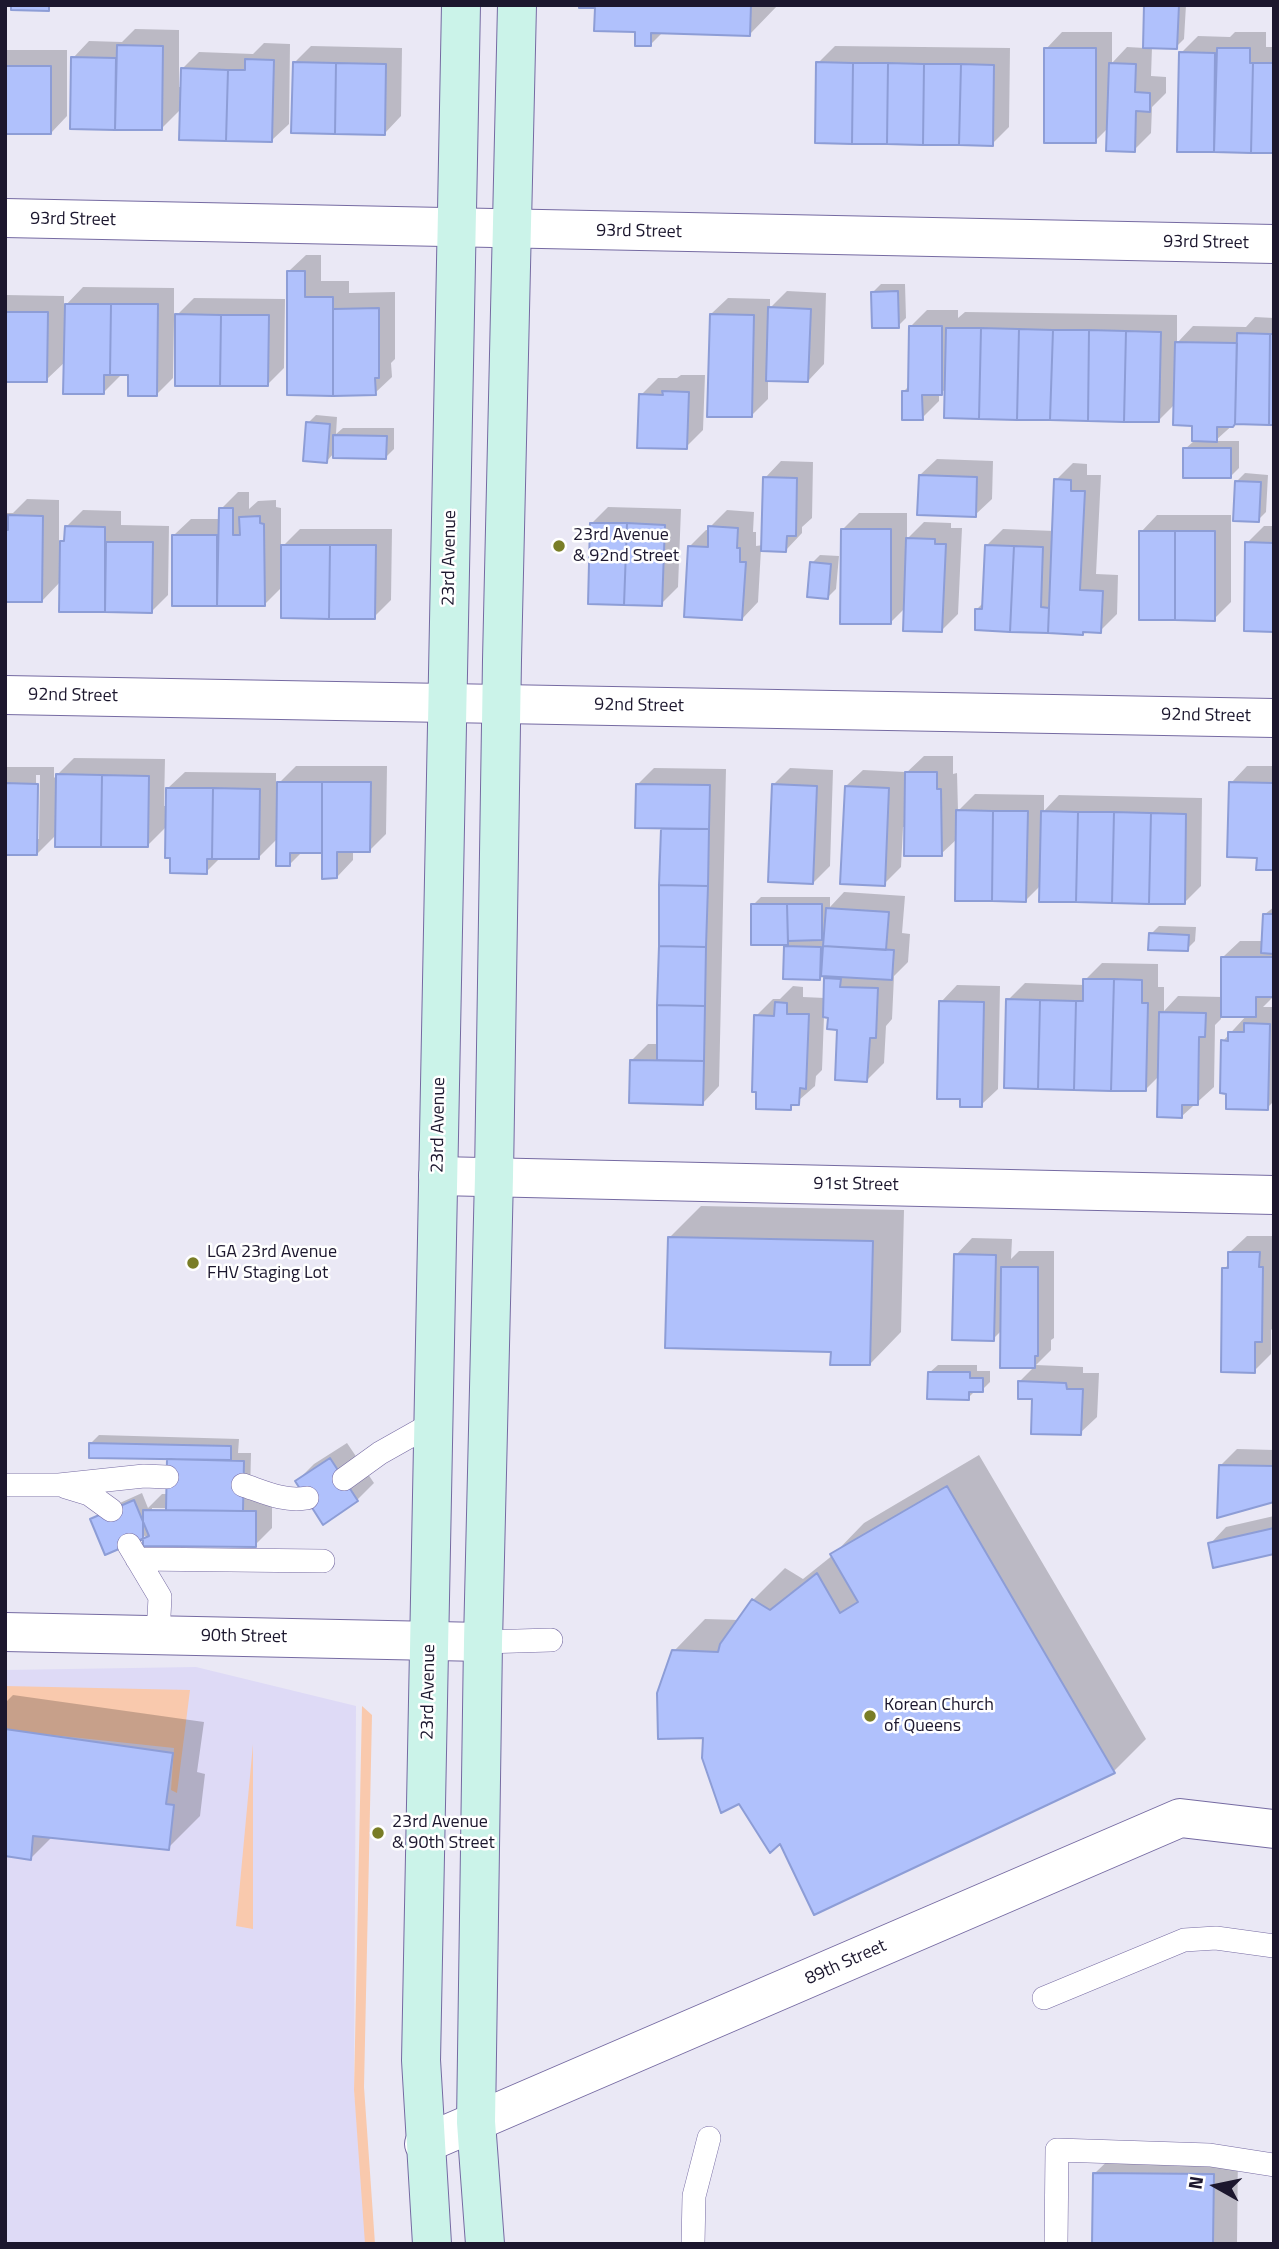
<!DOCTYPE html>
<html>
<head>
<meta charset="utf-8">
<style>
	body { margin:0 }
	#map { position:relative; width:1279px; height:2249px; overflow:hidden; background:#eae8f5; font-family:"Titillium Web",sans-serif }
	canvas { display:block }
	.frame { position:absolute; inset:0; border:7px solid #1c172e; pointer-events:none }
	.north { position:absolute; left:1181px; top:2151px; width:70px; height:70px; -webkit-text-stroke:5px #fff; paint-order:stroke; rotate:279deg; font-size:19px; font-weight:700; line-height:28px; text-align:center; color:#1c172e }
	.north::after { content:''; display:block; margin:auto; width:24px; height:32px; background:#1c172e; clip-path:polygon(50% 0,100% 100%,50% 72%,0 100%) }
</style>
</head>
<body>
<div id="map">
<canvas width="1279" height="2249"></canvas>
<div class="frame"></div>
<div class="north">N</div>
</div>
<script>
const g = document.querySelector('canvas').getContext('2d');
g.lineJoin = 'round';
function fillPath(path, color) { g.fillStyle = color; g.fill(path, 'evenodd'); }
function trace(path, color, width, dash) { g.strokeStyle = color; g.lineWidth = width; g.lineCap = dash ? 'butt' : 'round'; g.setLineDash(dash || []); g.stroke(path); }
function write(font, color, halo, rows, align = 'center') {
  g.font = font + ' "Titillium Web",sans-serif'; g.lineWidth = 5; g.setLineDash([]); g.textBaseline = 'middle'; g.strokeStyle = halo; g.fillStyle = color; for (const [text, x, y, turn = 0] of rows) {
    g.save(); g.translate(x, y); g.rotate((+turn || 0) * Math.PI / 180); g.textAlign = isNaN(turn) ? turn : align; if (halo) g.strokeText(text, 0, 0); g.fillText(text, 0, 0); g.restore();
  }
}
fillPath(new Path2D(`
	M196 1667 356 1706 354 2090 367 2244H5V1670Z`), '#dedaf6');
fillPath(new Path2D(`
	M5 1686 190 1690 177 1793 171 1790 174 1748 5 1730Z
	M362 1706 372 1715 364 2087 375 2244H365L354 2090Z
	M253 1744V1929L236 1926Z`), '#f9c9ad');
fillPath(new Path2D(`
	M581 5H778L750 34 664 31 650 45 637 30 597 7Z
	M1146 5H1186L1184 39 1176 47H1152L1151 76 1166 77V93L1152 107 1151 133 1134 150 1108 128 1095 141 1046 49 1062 32H1112V63L1127 47 1145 48Z
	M135 29 179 30V87H182V69L199 52 253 54 264 43 290 44 289 124 272 140 181 109 161 129 72 127 73 58 89 41 122 42Z
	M1235 32H1266V47H1274V152L1179 150 1181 53 1198 36 1230 37Z
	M311 46 402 48 401 116 385 133 294 63Z
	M835 46 1010 48 1009 127 992 144 818 63Z
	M5 50H67V116L51 133H5Z
	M306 255H321V281H349V293L395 292V359L391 363 392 377 375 393 289 394V271Z
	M881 284H905L906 318 898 326 873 292Z
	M83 287 174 288V318L194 298 285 299 284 368 267 385 177 321H174L173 378 156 395 130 373H120V376L103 393 66 361 46 380H5V295L64 296V307Z
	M787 291 826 293 824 364 808 381 768 380V399L751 416 711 314 728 298 770 299V308Z
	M927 310H958V318L965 312 1177 315V343L1193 326 1246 327 1255 317 1274 318V423L1236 422 1215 441H1239V468L1231 476 1185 449 1194 441V424L1175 404 1159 420 946 389 939 394V401L922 418 904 391 910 385V327Z
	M681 375H705L703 430 686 447 641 395 658 378H677Z
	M316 415 337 417 336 434 343 428H394V449L386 457 334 453 327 461 308 423Z
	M937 459 993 461 992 499 975 515 920 475Z
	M781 461 813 462 812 518 802 527V533L786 550 761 549 758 602 742 619 689 547 706 530H710V527L727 510 754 512 753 532H756V546L763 545 765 478Z
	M1073 463 1087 464V475H1101L1096 574 1118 575 1117 614 1100 631 1085 630 1082 633 977 609 984 602 987 545 1003 529 1054 531 1056 480Z
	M1245 473 1268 475 1266 512 1258 520 1237 481Z
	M238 492H249V509L258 501 276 500V507L281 508V548L300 529H392L391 600 374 617 283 586 264 605 174 604V535L191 519H221V509Z
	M27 499 59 500V545L66 537V527L83 510 121 511V525L169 526 168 595 152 611 61 610V581L42 601 5 600V513H13Z
	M608 507 681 509 678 587 661 604 592 523Z
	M859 513H907V539L924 522 951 523V528H962L958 614 941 631 905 608 890 623 843 529Z
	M1157 515H1231V602L1214 619 1141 532Z
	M1264 526H1274V630L1247 543Z
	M820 555 839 556 836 589 828 597 812 563Z
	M924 756H953V774L957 773 958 811 975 794 1044 795V811L1059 795 1202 798 1201 886 1184 903 1041 885 1026 900 958 838 941 854 906 827H903L901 867 884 884 846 786 863 770 905 772V774Z
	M74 758 165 759 164 806H168V788L185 772 276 773V786L296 766H387L386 834 370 850H353V860L337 877 324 851H303L290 864 278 838 258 858 221 857 206 872 167 826 147 846 57 834 37 854 5 853V767H54V778ZM36 775H40L39 839H36Z
	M1247 766H1274V868L1259 856 1231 783Z
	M654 768 726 769 719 1086 703 1103 632 1060 648 1044H659L663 827 638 784Z
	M790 768 833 770 830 866 813 883 773 785Z
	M844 892 905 896 902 933 910 934 908 962 894 976 892 1019 886 1026 884 1063 867 1080 839 1028 830 1016H824L822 1070 816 1076 815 1086 790 1108 756 1016 773 999H780L793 986 803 987V997L825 998 826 979 830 974H824L820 978 785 977V943L753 905 761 897H830V907Z
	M1274 907V996L1263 1007H1274V1101L1267 1108 1228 1092 1223 1041 1247 1015H1221V1019L1215 1025 1214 1087 1182 1116 1160 1075 1145 1090 1008 1000 1025 983 1085 985V980L1102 963 1158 964V987H1164V1011L1178 996 1223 997V957L1240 941H1263L1265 914Z
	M1159 926 1196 927 1195 941 1187 949 1151 934Z
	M957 985 1000 986 998 1089 981 1105 941 1002Z
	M701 1206 904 1210 901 1332 870 1364 833 1350 669 1238Z
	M1247 1236H1274V1327L1271 1330V1354L1254 1371 1224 1269 1230 1263V1252Z
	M972 1238 1012 1239 1011 1259 1019 1251H1054V1338L1051 1340V1350L1036 1365 1083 1367V1373H1099L1097 1417 1080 1433 1033 1398 1020 1381 1035 1366H1002V1330L993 1339 956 1255Z
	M938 1365H977V1371H990V1382L982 1390H976L968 1398 929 1373Z
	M99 1435 239 1439 238 1453H251L250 1495H272V1528L255 1545 145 1536 92 1520 100 1512 142 1493 148 1508 162 1494H168L169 1457 91 1443ZM152 1508 239 1509V1512H152Z
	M347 1443 374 1483 357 1500 297 1481 314 1464Z
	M1237 1449 1274 1450V1500L1221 1465Z
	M979 1455 1146 1739 1114 1771 815 1913 780 1841 705 1736 674 1651 705 1619 739 1620 753 1600 785 1568 803 1579 833 1555 864 1523Z
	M1274 1516V1553L1210 1544 1226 1527Z
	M13 1695 204 1722 197 1772 205 1774 200 1816 168 1848 53 1836 31 1858 5 1854V1703Z
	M1120 2149 1238 2150 1237 2244H1094L1095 2173Z`), '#0003');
const building = new Path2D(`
	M11 5H49V11L11 10Z
	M579 5H751L750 36 651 33V46H635V32L594 31 595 8H579Z
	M1144 5H1179L1177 49 1143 48Z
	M117 45 163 46 162 130H115Z
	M1044 48H1096V143H1044Z
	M1217 48H1250V63H1253L1251 153 1214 152Z
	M1179 52 1215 53 1214 152H1177Z
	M71 57 116 58 115 130 70 129Z
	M245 59 274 60 272 142 226 141 228 70H245Z
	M293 62 336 63 335 134 291 133Z
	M816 62 853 63 852 144 815 143Z
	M336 63 386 64 385 135 335 134Z
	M853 63H888L887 144H852Z
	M888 63 924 64 923 145 887 144Z
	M1109 63 1136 64 1135 92 1150 93V112L1136 111 1135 152 1106 151Z
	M1253 63H1274V153H1251Z
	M924 64H961L959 145H923Z
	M961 64 994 65 993 146 959 145Z
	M5 66H51V134H5Z
	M181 68 228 70 226 141 179 140Z
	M287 271H305V297H333V396L287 395Z
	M898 291 899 328H872L871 292Z
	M65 304H111L110 375H104V394H63Z
	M111 304H158L157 396H128V375H110Z
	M768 307 811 309 808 382 766 381Z
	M379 308V378H375L376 395 333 396V309Z
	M5 312H48L47 382H5Z
	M175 314 221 315 220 386H175Z
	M710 314 754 315 752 417H707Z
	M221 315H269L268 386H220Z
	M909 326H942V395H922L923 420H902V391H908Z
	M946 328H981L979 419 944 418Z
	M981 328 1019 329 1017 420 979 419Z
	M1019 329 1053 330 1050 420H1017Z
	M1053 330H1089L1088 421 1050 420Z
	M1089 330 1126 331 1124 422 1088 421Z
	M1126 331 1161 332 1159 422H1124Z
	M1237 333 1270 334 1269 425 1235 424Z
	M1270 334H1274V425H1269Z
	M1175 342 1237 343 1235 424 1233 427H1217V442L1192 441V426L1173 425Z
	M662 391 689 392 687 449 637 448 639 394 663 395Z
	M306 422 330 424 327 463 303 461Z
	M333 435 387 436 386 459 333 458Z
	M1183 448H1231V478H1183Z
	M919 475 977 477 976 517 917 515Z
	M763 477 797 478 796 536H787L786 552 761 551Z
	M1054 479 1071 480V491H1085L1080 590 1103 591 1101 633 1083 632V635L1048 633Z
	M1235 481 1261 482 1259 522 1233 521Z
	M219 508H233V535H240L239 517 260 516V523L264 524 265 606H217Z
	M8 515 43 516 42 602H5V530H8Z
	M590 523H627L624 605 588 604Z
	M627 523 665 525 662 606 624 605Z
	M65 526 105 527V612H59L60 541H64Z
	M708 526 738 528 737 548H740V562H746L742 620 684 617 688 546 708 547Z
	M841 529H891V624H840Z
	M1139 531H1175V620H1139Z
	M1175 531H1215V621L1175 620Z
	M172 535H217V606H172Z
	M906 538 935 539V544H946L942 632 903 631Z
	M106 542H153L152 613 105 612Z
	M1245 542 1274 543V632L1244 631Z
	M281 545H330L329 619 281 618Z
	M330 545H376L375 619H329Z
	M985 545 1014 546 1010 632 975 630V609H982Z
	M1014 546 1043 547 1041 607 1049 608 1048 633 1010 632Z
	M810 562 831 564 828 599 807 597Z
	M905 772H937V789H941L942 856H904Z
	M56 774 102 775 101 847H55Z
	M102 775 149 776 148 847H101Z
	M277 782H322V853H290V866H276Z
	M322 782H371L370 852H337V878L322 879Z
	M1229 782 1274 783V870H1256L1257 858 1227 857Z
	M5 783 38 784 37 855H5Z
	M636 784 710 785 709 829 635 828Z
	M772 784 817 786 813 884 768 882Z
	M845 786 889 788 885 886 840 884Z
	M166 788H213L212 859H207V874L170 873V858H165Z
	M213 788 260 789 259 859H212Z
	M956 810 993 811 992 901H955Z
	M993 811H1028L1026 902 992 901Z
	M1041 811 1078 812 1076 902H1039Z
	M1078 812H1114L1112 903 1076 902Z
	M1114 812 1151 813 1149 904 1112 903Z
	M1151 813 1186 814 1185 904H1149Z
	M661 829H709L708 886 659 885Z
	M659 885 708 886 706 947 659 946Z
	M751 904H787L788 945H751Z
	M787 904H822V940L788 941Z
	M826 908 889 912 886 950 823 946Z
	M1263 914H1274V954L1261 953Z
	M1149 933 1189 935 1188 951 1148 950Z
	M659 946 706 947 705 1006 657 1005Z
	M784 946 821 947 820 980 783 979Z
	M823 946 894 950 892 980 821 976Z
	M1221 957H1274V997H1256V1017H1221Z
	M824 978 841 979 840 987 878 988 876 1038H870L867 1082 835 1080 837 1030 827 1029 828 1018 823 1017Z
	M1083 979H1114L1111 1091 1074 1090 1076 1001H1083Z
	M1114 979 1142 980V1003H1148L1146 1091H1111Z
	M1006 999 1040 1000 1038 1089 1004 1088Z
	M1040 1000 1076 1001 1074 1090 1038 1089Z
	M939 1001 984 1002 982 1107H960V1099H937Z
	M775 1002 787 1003V1014H809L806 1089 800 1088 799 1105H791V1110L756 1109V1092H752L754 1015 774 1016Z
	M657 1005 705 1006 704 1061 657 1060Z
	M1159 1012 1206 1013 1205 1037H1199L1198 1105H1182V1118L1157 1117Z
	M1244 1023 1270 1024 1268 1110 1226 1109V1094L1220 1093 1221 1040 1228 1041V1032H1244Z
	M630 1060 704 1061 703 1105 629 1103Z
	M668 1237 873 1241 870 1365H830L831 1352 665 1348Z
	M1228 1252H1260L1259 1267H1263L1262 1342H1255V1373L1221 1372 1222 1268H1228Z
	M954 1254 996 1255 994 1341 952 1340Z
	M1001 1267H1038V1356H1035V1368H1000Z
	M928 1372H970V1378H983V1392H969V1400L927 1399Z
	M1018 1381 1066 1383 1067 1389H1083L1081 1435 1031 1434 1032 1399H1018Z
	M89 1443 231 1446V1460L89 1458Z
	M330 1458 358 1501 323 1525 295 1481Z
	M167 1459 244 1461 243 1511 166 1510Z
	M1219 1465 1274 1466V1502L1217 1518Z
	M947 1486 1115 1773 814 1915 780 1844 770 1853 739 1804 721 1813 702 1758 703 1738 658 1739 657 1693 672 1650 718 1652 720 1644 752 1599 770 1610 817 1573 840 1613 858 1602 830 1554Z
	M134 1500 149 1536 105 1555 90 1519Z
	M143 1510 256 1511V1547L143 1546Z
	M1274 1528V1554L1213 1568 1208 1543Z
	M5 1729 173 1753 166 1804 174 1805 169 1850 33 1836 31 1860 5 1856Z
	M1093 2173 1214 2174 1213 2244H1092Z`);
fillPath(building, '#b0c1fc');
trace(building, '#8d9dd6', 2);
const lane = new Path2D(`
	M344 1479 380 1453 435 1422
	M5 1485H59L144 1476 167 1477
	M243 1485C264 1492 284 1502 307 1498
	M66 1487 89 1494 111 1510
	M129 1545 160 1597 158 1635
	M137 1559 323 1561
	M483 1642 551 1640
	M1044 1998 1184 1940 1216 1938 1274 1946
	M693 2244 694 2196 709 2138
	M1056 2244 1057 2150 1210 2155 1274 2165`);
const street = new Path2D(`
	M5 218 1274 244
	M5 695 1274 718
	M438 1176 1274 1195
	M5 1632 483 1642
	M424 2144 1180 1818 1274 1829`);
const secondary = new Path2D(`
	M432 2244 421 2060 461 5
	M485 2244 476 2122 483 1642 494 1176 502 660 517 5`);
trace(lane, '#756aa2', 24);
trace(street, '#756aa2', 40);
trace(secondary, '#756aa2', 40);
trace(lane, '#fff', 23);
trace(street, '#fff', 38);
trace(secondary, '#cbf3e9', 38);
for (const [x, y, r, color] of [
	[559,546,7,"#797d26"],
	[193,1263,7,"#797d26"],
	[870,1716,7,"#797d26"],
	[378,1833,7,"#797d26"]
]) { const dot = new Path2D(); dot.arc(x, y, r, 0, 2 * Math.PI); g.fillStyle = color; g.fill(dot); trace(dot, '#fff', 2.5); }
write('18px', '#1c172e', '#fff', [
	["93rd Street",73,220,1],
	["93rd Street",639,232,1],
	["93rd Street",1206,243,1],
	["23rd Avenue",450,558,-89],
	["92nd Street",73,696,1],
	["92nd Street",639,706,1],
	["92nd Street",1206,716,1],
	["23rd Avenue",439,1125,-89],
	["91st Street",856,1185,1],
	["90th Street",244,1637,1],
	["23rd Avenue",429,1692,-89],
	["89th Street",846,1963,-24]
]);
write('18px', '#1c172e', '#fff', [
	["23rd Avenue",573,536],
	["& 92nd Street",573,557],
	["LGA 23rd Avenue",207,1253],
	["FHV Staging Lot",207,1274],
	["Korean Church",884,1706],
	["of Queens",884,1727],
	["23rd Avenue",392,1823],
	["& 90th Street",392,1844]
], 'left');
</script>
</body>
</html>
